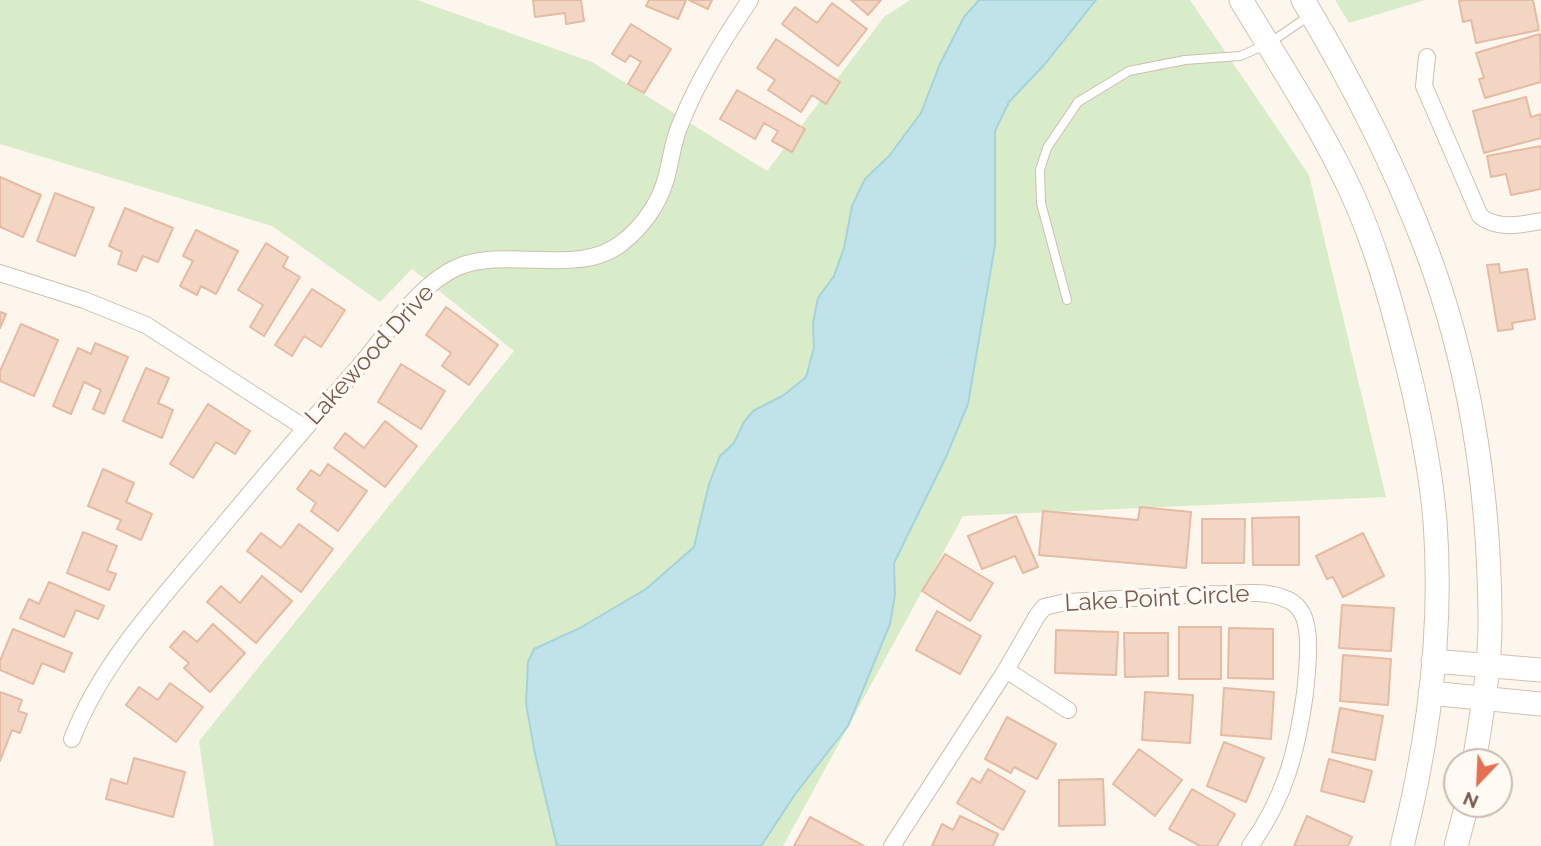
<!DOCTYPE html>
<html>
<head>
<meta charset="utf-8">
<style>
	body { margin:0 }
	#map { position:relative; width:1541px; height:846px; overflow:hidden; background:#fdf6ec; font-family:Raleway,sans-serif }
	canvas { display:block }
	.north { position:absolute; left:1443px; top:748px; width:70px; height:70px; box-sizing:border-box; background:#fffaf3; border:2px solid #cabbb1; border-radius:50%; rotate:203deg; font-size:19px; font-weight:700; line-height:28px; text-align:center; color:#7a5c4d }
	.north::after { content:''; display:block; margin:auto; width:24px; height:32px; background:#e76f51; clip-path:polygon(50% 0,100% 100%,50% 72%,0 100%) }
</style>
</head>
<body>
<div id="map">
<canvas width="1541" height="846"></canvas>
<div class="north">N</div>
</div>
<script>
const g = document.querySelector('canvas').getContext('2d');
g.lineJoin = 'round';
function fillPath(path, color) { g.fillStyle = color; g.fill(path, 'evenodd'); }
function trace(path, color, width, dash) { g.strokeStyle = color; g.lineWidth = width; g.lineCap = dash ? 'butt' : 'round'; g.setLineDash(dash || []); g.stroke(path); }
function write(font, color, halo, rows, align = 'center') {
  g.font = font + ' Raleway,sans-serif'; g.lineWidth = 7; g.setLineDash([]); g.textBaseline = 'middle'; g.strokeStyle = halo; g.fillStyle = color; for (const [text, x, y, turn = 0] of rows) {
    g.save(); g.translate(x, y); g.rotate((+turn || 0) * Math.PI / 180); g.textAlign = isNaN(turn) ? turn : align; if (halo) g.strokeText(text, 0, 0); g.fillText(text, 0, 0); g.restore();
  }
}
fillPath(new Path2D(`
	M0 0H417L592 62 767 171 884 17 910 0H1190L1309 175 1386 497 963 516 783 846H214L199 741 514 351 412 269 380 302 272 226 0 144Z
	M1335 0H1425L1349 23Z`), '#d8ecc9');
const water = new Path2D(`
	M979 0H1096L1045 64 1009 102 995 131V245L968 404 946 457 894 563 895 595 890 624 848 726 796 793 761 846H557L535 754 526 703 528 662 534 649 580 628 646 589 694 547 709 484 720 456 734 443 744 422 753 411 784 395 806 377 814 348 813 323 818 298 834 276 844 248 852 206 865 179 889 156 921 113 940 64 964 17Z`);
fillPath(water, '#bfe3e8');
trace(water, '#a5d3da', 2);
const building = new Path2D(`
	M533 0H581L584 21 566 24 565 13 535 17Z
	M649 0H686L678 19 646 6Z
	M689 0H712L708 9Z
	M851 0H881L868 15Z
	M1465 0H1533L1539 30 1476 43 1471 20 1463 22 1459 1Z
	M832 3 867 29 838 66 782 24 795 7 817 23Z
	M631 24 671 49 644 93 628 84 641 62 630 55 625 62 612 54Z
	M1540 34 1541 82 1485 98 1479 79 1484 78 1476 53Z
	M776 39 840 82 826 104 812 95 801 112 768 90 775 80 757 68Z
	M737 90 805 129 792 152 772 141 778 131 764 123 755 139 720 119Z
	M1526 97 1531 117 1541 114V138L1484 153 1473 111Z
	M1541 146V189L1511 195 1506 174 1491 177 1487 156Z
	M0 177 41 195 23 237 0 227Z
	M55 193 94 208 75 256 37 241Z
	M125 208 173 228 158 262 143 256 136 271 118 264 122 252 109 246Z
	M196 230 238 251 216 294 201 286 197 295 180 286 193 261 183 256Z
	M266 243 288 257 283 267 300 277 264 336 250 327 263 305 238 290Z
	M1499 264 1500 273 1527 269 1535 319 1512 323 1513 329 1498 331 1487 265Z
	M312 289 345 310 321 347 304 336 292 356 275 345Z
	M446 307 498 345 469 385 442 366 451 353 426 335Z
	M0 312 6 314 0 328Z
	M21 324 58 340 34 396 0 381V371Z
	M95 343 128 357 104 414 93 409 101 390 84 382 71 414 53 406 78 348 91 354Z
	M401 364 445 391 421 429 378 402Z
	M146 368 169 378 158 403 173 410 162 438 123 421Z
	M208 404 250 431 235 454 216 442 193 478 170 464Z
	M385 421 417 446 385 487 334 448 345 433 364 448Z
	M328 464 367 491 338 531 311 511 316 503 297 489 311 470 320 476Z
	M103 469 134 483 126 502 152 514 141 540 117 529 121 520 88 506Z
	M1140 507 1191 512 1186 568 1039 555 1043 511 1138 520Z
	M1016 516 1038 567 1023 573 1015 556 982 569 968 536Z
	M1299 517V565H1253L1252 518Z
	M1202 519H1245L1244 563H1202Z
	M299 524 333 549 301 592 247 551 261 533 281 548Z
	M83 532 117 546 107 571 116 574 109 590 67 573Z
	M1363 533 1384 576 1343 597 1333 577 1327 579 1316 556Z
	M945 554 993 583 970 621 922 591Z
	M262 576 292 601 256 643 207 602 221 586 240 603Z
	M49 582 104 606 98 619 76 610 64 637 20 618 29 599 39 604Z
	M1342 605 1394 608 1391 651 1339 648Z
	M937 611 981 636 960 674 916 650Z
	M213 624 245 653 210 692 184 668 189 663 170 647 184 631 197 642Z
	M1179 627H1221V679H1179Z
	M1229 628 1273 629V679L1228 678Z
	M13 629 72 653 64 672 42 663 33 684 0 670V661Z
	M1056 630 1118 632 1116 675 1055 673Z
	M1124 633H1168V676L1125 677Z
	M1343 655 1391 659 1388 705 1340 701Z
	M170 683 203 707 176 742 126 705 139 687 158 700Z
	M1224 688 1274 692 1271 739 1221 735Z
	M0 692 22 700 18 711 27 714 20 733 12 730 0 761Z
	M1145 692 1193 695 1190 743 1142 740Z
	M1340 708 1383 716 1375 760 1332 752Z
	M1007 717 1056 744 1037 779 1014 767 1011 773 985 759Z
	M1224 742 1264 758 1246 802 1207 786Z
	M1139 749 1182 780 1155 816 1113 784Z
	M134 758 185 772 173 817 106 799 111 779 127 784Z
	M1329 759 1372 771 1364 802 1321 791Z
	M988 769 1025 791 1003 830 957 803 972 778 980 783Z
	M1103 779 1105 825 1059 826V780Z
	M1192 789 1235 814 1217 846H1200L1169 829Z
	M960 816 998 834 993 846H932L942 824 953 830Z
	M1307 816 1352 837 1348 846H1294Z
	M810 817 864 846H794Z`);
fillPath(building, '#f3d5c3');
trace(building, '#e6bba3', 2);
const lane = new Path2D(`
	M1067 300 1041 203 1040 170 1047 148 1078 102 1129 71 1185 60 1240 56 1268 44 1309 16`);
const street = new Path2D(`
	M1427 57 1424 86 1480 216C1498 230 1520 225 1541 221
	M0 273 84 300 146 325 305 428
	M1006 670 1068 710
	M72 739C100 666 155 606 205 547 255 487 305 427 357 369 385 337 418 284 458 267 508 246 580 278 623 242 642 227 658 205 665 182 671 163 672 143 680 125 698 80 723 40 750 0
	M892 846 1006 670 1037 616 1044 607 1066 602C1119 600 1172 594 1225 594 1243 593 1266 591 1283 598 1290 600 1296 604 1300 610 1313 627 1307 672 1305 693 1297 751 1285 798 1250 846`);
const secondary = new Path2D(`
	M1241 0C1280 65 1323 129 1354 198 1375 245 1389 294 1402 344 1417 402 1430 461 1435 521 1443 630 1429 740 1402 846
	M1303 0C1351 80 1394 164 1427 251 1470 366 1489 492 1490 615 1491 663 1482 714 1474 762
	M1433 661 1541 670
	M1430 693 1541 704
	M1456 846 1467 804`);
trace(lane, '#d1beb0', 10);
trace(street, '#d1beb0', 18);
trace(secondary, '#d6c0b0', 25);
trace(lane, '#fff', 8);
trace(street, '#fff', 16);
trace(secondary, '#fff', 23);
write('24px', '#7a5c4d', '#fffaf3', [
	["Lakewood Drive",370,355,-48],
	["Lake Point Circle",1157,599,-3]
]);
</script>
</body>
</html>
